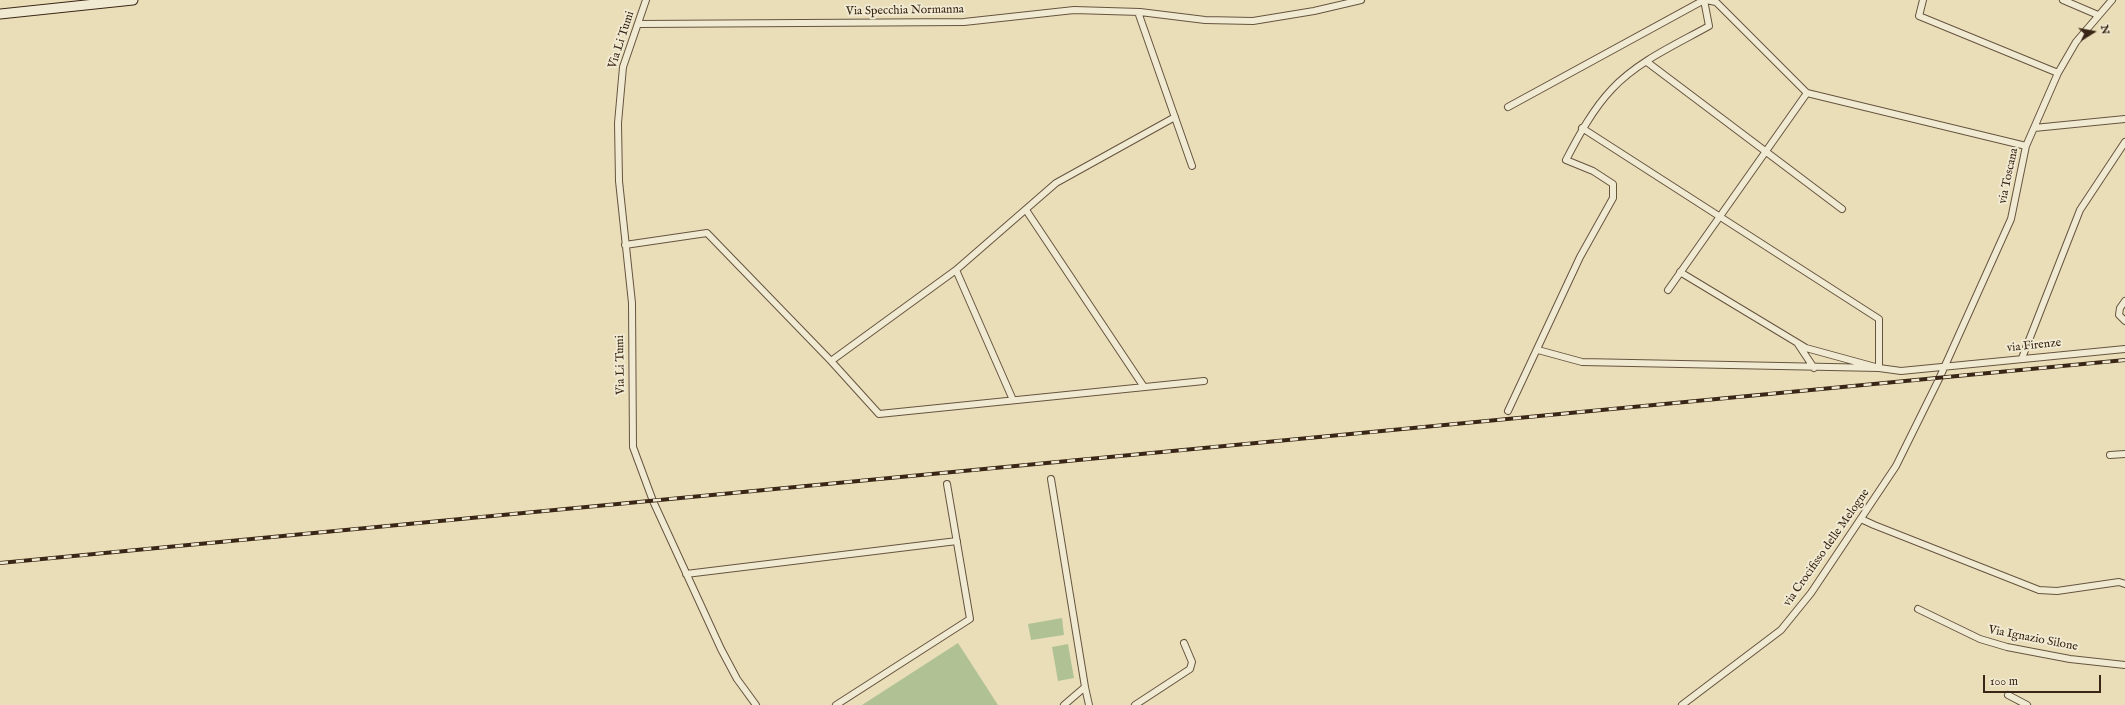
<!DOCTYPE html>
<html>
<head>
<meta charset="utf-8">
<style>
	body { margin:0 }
	#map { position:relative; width:2125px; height:705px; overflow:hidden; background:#eadeb9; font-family:"IM FELL English",serif }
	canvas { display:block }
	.north { position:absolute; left:2073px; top:12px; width:40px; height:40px; -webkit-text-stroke:3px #f1ead2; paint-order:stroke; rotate:79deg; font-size:11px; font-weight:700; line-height:16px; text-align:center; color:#3a2616 }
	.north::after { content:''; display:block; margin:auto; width:14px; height:18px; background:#3a2616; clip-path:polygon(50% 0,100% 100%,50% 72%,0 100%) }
	.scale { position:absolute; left:1983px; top:675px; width:118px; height:18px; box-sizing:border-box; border:2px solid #3a2616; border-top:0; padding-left:5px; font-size:12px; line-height:14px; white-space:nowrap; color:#3a2616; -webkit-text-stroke:3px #f1ead2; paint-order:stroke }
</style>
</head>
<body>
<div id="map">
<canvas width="2125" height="705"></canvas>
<div class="north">N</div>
<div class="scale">100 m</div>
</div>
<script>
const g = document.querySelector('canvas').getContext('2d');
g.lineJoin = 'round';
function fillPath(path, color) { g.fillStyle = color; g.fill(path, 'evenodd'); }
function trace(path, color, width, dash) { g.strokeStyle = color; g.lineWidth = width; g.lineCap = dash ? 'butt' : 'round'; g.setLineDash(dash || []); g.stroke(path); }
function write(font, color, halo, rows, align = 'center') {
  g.font = font + ' "IM FELL English",serif'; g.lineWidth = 4; g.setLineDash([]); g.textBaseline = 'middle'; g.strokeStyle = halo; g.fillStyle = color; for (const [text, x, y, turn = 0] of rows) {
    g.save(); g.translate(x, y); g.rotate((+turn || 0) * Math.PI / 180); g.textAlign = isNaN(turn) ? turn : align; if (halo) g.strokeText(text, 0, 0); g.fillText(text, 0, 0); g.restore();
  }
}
fillPath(new Path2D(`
	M1062 618 1064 635 1031 640 1028 624Z
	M958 643 998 705H862Z
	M1068 644 1074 678 1058 681 1052 647Z`), '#b0c294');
const street = new Path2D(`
	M646 0 623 67 618 123 619 181 632 303 633 447 653 501 721 649 737 679 756 705
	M1706 0 1716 2 1807 93 2026 146
	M1923 0 1919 16 2058 73
	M2063 0 2098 15
	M1138 12 1192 166
	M639 24 964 22 1074 10 1140 12 1205 20 1253 21 1314 11 1361 0
	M1647 62 1842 209
	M1508 107 1704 0
	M2034 128 2125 119
	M1026 210 1144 387
	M625 245 707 233 831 361 956 270 1056 183 1175 117
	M956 270 1013 400
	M1680 272 1806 348 1879 368 1901 371 2125 349
	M1668 290 1807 93
	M2125 301 2120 308 2119 315 2125 321
	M1798 344 1814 368
	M1538 350 1582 362 1879 368V319L1582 128
	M2022 358 2080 210 2125 142
	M831 361 879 414 1204 381
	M1508 411 1580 257 1613 198V184L1593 171 1566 160C1579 135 1593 109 1612 89 1638 61 1677 44 1709 26L1704 0
	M2110 455 2125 454
	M1051 479 1085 687 1064 705
	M1861 519 1874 525 2039 590 2057 591 2119 582 2125 584
	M686 574 957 541
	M1918 609 1980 639 2007 647 2070 659 2125 665
	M1085 687 1089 705
	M2008 695 2027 705
	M836 705 970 619 947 484
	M1135 705 1190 669 1192 662 1184 643
	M1682 705 1781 630 1811 593 1896 466 1939 379 2011 219 2026 146 2058 73 2076 42 2112 0`);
const secondary = new Path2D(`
	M0 14 133 0`);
trace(street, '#66543f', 8);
trace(secondary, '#3a2616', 11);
trace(street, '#f1ead2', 6);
trace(secondary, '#f1ead2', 9);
const rail = new Path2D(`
	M0 563 2125 360`);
trace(rail, '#3a2616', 4);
trace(rail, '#f1ead2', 2.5, [8]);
write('12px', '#3a2616', '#f1ead2', [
	["Via Specchia Normanna",905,11,-1],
	["Via Li Tumi",622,40,-72],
	["via Toscana",2009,176,-78],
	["via Firenze",2034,346,-6],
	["Via Li Tumi",621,365,-91],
	["via Crocifisso delle Melogne",1827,548,-55],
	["Via Ignazio Silone",2033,639,11]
]);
</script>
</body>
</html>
